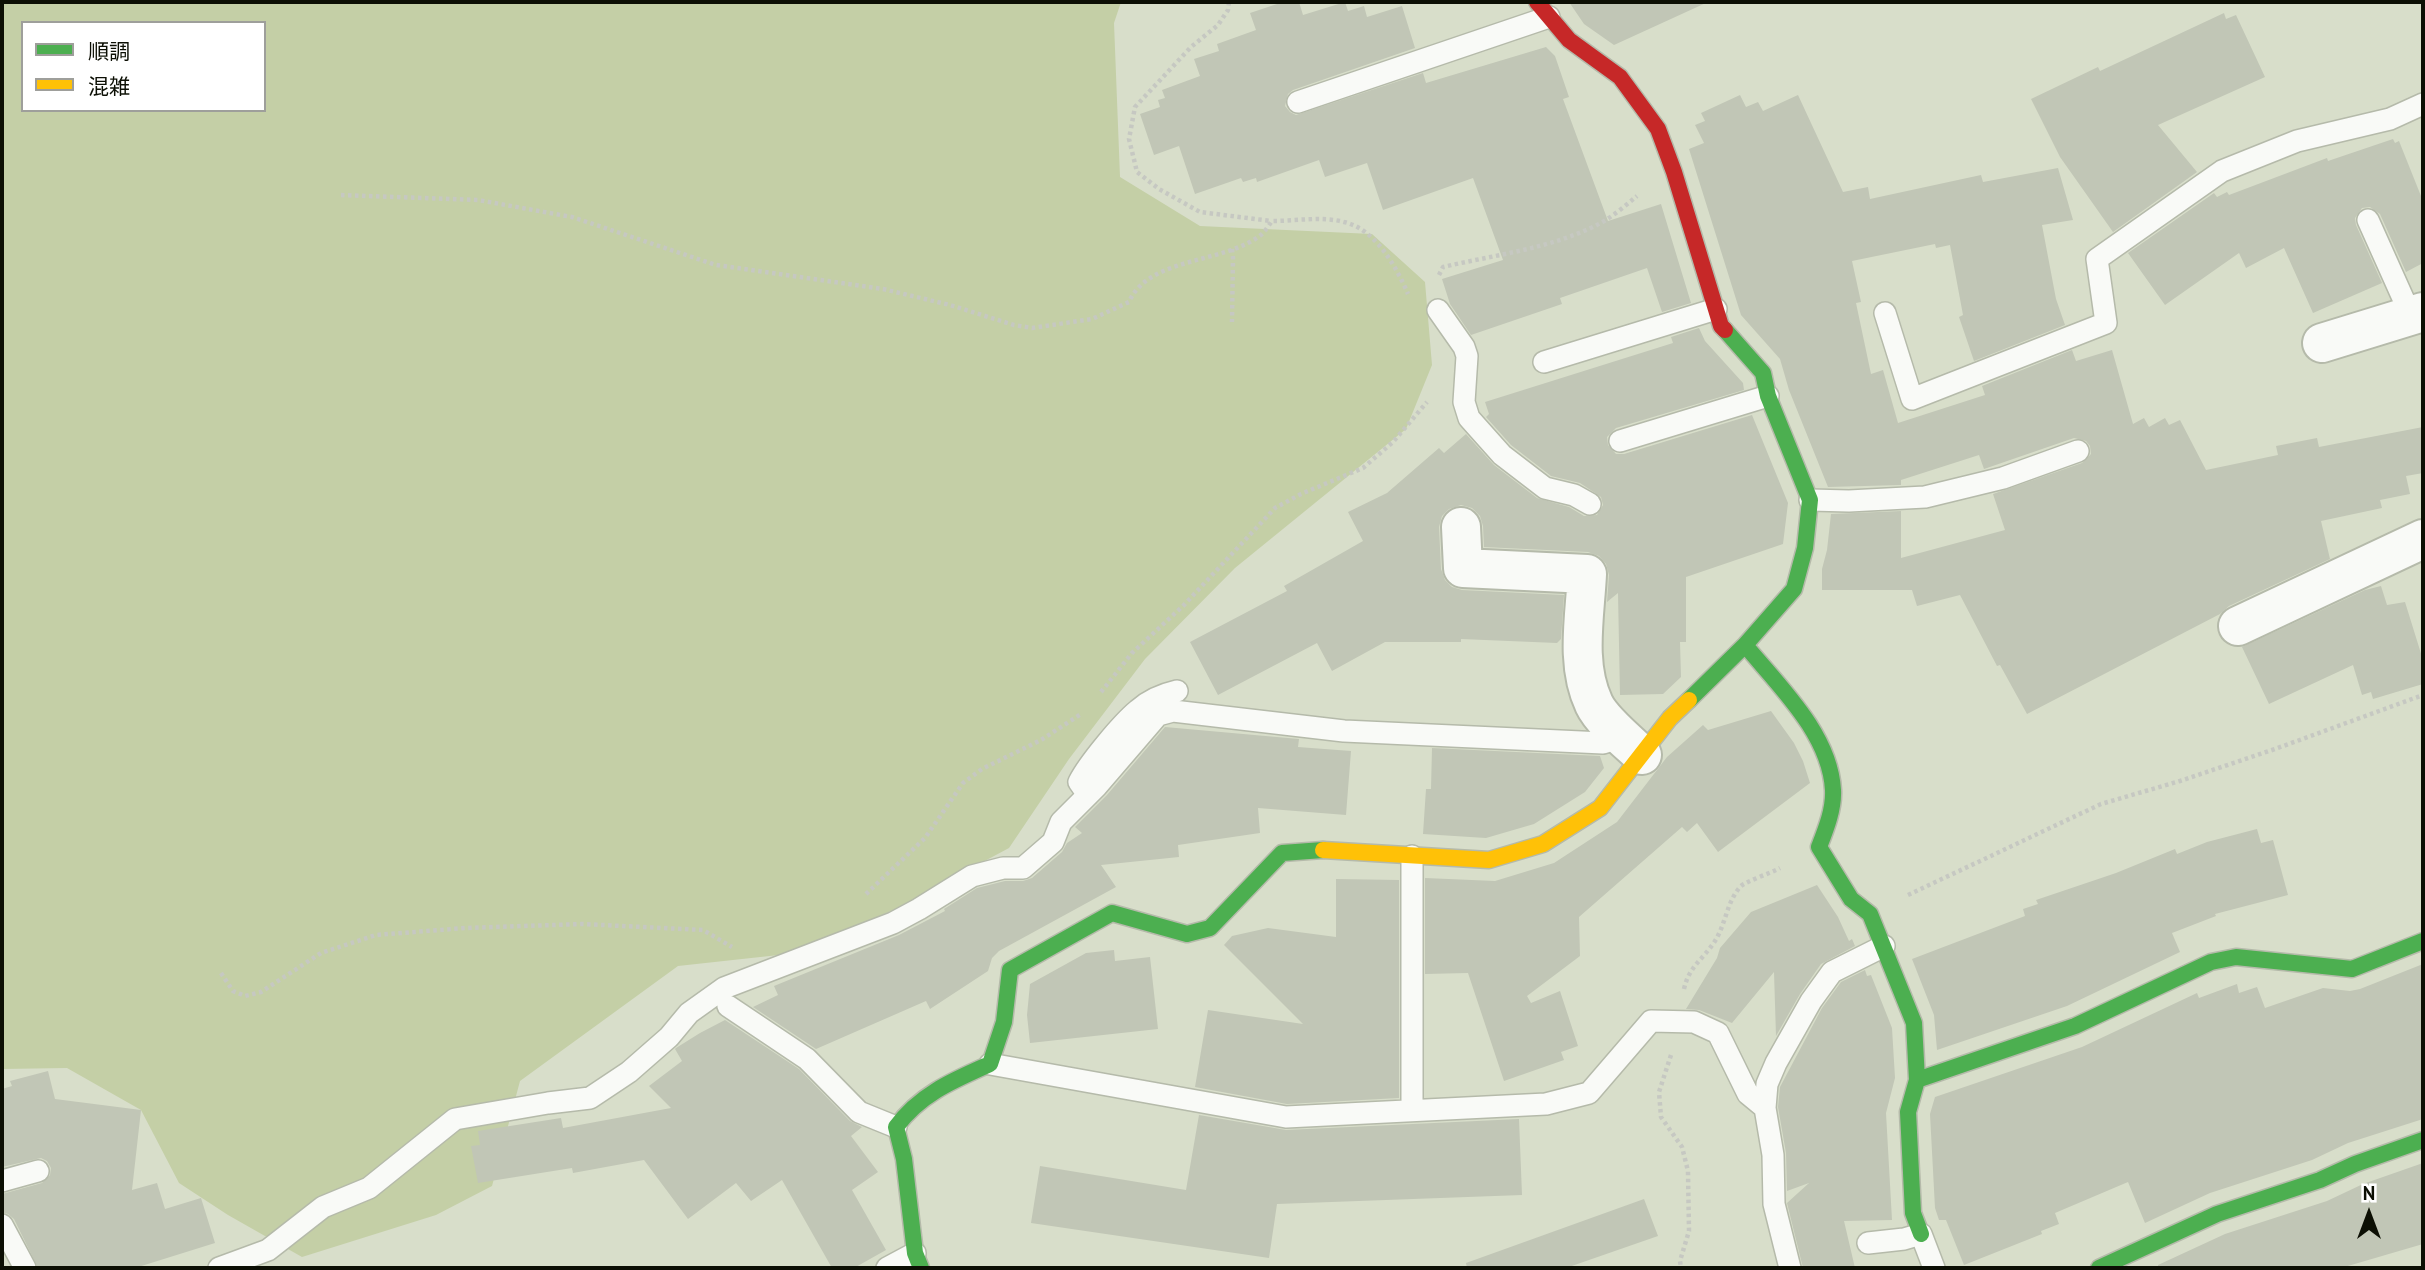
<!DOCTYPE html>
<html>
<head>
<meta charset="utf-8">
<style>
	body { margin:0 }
	#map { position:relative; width:2425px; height:1270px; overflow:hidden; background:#d8deca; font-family:"PT Sans","Noto Sans JP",sans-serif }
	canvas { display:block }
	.frame { position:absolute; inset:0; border:4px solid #0c0f04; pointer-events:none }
	.legend { position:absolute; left:21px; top:21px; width:245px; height:91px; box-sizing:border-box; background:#fff; border:2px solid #9e9f9b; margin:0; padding:9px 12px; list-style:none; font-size:21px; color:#0c0f04 }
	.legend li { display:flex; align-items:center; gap:14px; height:35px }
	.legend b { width:35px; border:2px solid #9e9f9b }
	.north { position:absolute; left:2334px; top:1179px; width:70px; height:70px; -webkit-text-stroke:5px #fff; paint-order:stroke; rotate:0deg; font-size:19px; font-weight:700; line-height:28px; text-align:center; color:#0c0f04 }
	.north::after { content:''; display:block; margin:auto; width:24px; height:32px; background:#0c0f04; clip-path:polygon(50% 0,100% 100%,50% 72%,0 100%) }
</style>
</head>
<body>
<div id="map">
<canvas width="2425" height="1270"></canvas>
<div class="frame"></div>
<ul class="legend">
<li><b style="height:9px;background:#4caf50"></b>順調</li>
<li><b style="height:9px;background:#ffc107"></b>混雑</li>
</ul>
<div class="north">N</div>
</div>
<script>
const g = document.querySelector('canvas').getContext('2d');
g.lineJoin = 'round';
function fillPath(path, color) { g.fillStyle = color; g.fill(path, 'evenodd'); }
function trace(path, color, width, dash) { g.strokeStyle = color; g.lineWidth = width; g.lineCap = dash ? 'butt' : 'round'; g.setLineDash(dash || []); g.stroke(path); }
fillPath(new Path2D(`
	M2 2H1121L1114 23 1120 177 1200 226 1372 234 1425 282 1432 365 1406 429 1235 568 1145 659 1069 759 1009 848 895 909 797 953 678 966 520 1081 492 1186 436 1215 302 1257 228 1215 179 1183 141 1110 67 1068 2 1069ZM23 23H264V110H23Z`), '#c4cfa6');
fillPath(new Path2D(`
	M1283 2H1299L1303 15 1345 2 1348 11 1364 6 1367 17 1402 6 1415 48 1293 90 1288 94 1285 106 1290 112 1296 115 1423 73 1426 83 1546 47 1555 56 1569 97 1563 99 1608 221 1661 204 1691 303 1662 312 1647 268 1560 298 1562 304 1471 335 1450 304 1442 279 1503 260 1473 178 1383 210 1367 163 1325 177 1319 160 1257 182 1256 178 1243 182 1241 178 1195 194 1179 146 1154 155 1140 114 1160 107 1158 100 1165 98 1162 90 1200 76 1194 59 1219 51 1217 44 1256 30 1250 13Z
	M1569 2H1708L1614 45 1584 24Z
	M2224 13 2226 19 2236 15 2265 77 2158 125 2197 172 2113 232 2060 157 2031 99 2098 67 2100 71Z
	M1740 95 1746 107 1758 102 1763 111 1798 95 1843 192 1868 187 1870 199 1981 175 1983 182 2058 168 2073 220 2042 225 2056 299 2065 325 1974 361 1959 317 1963 315 1950 245 1936 248 1935 244 1852 261 1861 302 1856 303 1871 374 1883 370 1898 423 1985 395 1982 386 2072 350 2076 361 2112 350 2133 424 2144 418 2149 427 2165 418 2169 425 2180 420 2206 470 2278 455 2276 446 2317 438 2319 447 2423 427V473L2406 476 2410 494 2380 500 2382 508 2321 521 2330 559 2229 606 2220 614 2027 714 2000 665 1997 666 1960 595 1917 606 1912 590H1822V569L1827 550 1831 514 1901 511V558L2005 530 1993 494 2082 463 2091 454 2090 446 2086 441 2074 438 1984 469 1979 455 1901 480V485L1828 487 1789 390 1780 359 1741 315 1689 149 1704 143 1695 125 1705 121 1701 113Z
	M2393 139 2395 143 2399 141 2423 201V263L2406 272 2380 214 2370 207 2362 208 2355 218 2356 225 2382 283 2313 313 2284 248 2246 268 2239 253 2165 305 2128 253 2214 193 2217 197 2227 192 2229 195 2327 158 2328 161Z
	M1699 328 1705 341 1743 383 1744 390 1616 428 1607 437 1608 445 1616 454H1624L1752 415 1788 503 1783 544 1686 577V642H1680L1681 677 1663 694 1620 695 1618 593 1607 602 1609 575 1606 564 1599 556 1588 552 1484 547 1483 526 1480 516 1472 508 1461 505 1449 509 1442 516 1439 527 1441 569 1445 580 1452 587 1462 590 1564 595 1561 639 1557 643 1461 639V642H1385L1332 671 1317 643 1218 695 1190 642 1287 591 1284 586 1363 541 1348 512 1387 493 1439 448 1444 453 1466 434 1494 465 1537 498 1569 507 1584 516 1597 515 1603 505 1601 497 1580 483 1551 476 1511 445 1486 417 1489 414 1485 402 1673 343 1671 337Z
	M2381 586 2387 605 2405 602 2423 660V684L2373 699 2371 692 2362 695 2353 665 2269 704 2242 647 2365 590Z
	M1771 711 1794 743 1803 761 1810 783 1718 852 1697 823 1687 832 1682 827 1579 917 1580 956 1527 996 1531 1003 1560 991 1578 1046 1561 1052 1564 1060 1504 1081 1468 973 1425 974V878L1495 881 1554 863 1617 822 1667 757 1703 725 1708 730Z
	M1165 727 1299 739 1298 747 1351 751 1346 815 1258 808 1260 833 1178 845 1179 857 1101 865 1116 887 999 951 992 958 988 971 930 1009 926 1001 816 1049 753 1007 778 995 774 986 899 935 945 911 944 909 977 888 1005 881H1023L1032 878 1062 852 1067 843 1082 833 1075 827 1107 795Z
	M1432 748 1600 756 1604 768 1585 792 1534 824 1486 838 1423 834 1426 789H1431Z
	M2257 829 2261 843 2273 840 2288 895 2215 914 2216 916 2172 933 2180 952 2067 1006 1937 1050 1934 1015 1912 959 2025 916 2023 909 2038 904 2036 900 2116 873 2175 849 2177 854 2207 842Z
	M1336 879 1399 880V1098L1287 1104 1195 1087 1208 1010 1303 1024 1224 945 1232 936 1268 928 1336 937Z
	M1817 885 1838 917 1849 941 1852 939 1855 946 1821 964 1800 994 1776 1036 1774 972 1732 1023 1699 1010 1686 1009 1717 958 1720 948 1751 912Z
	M1114 950 1115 961 1150 957 1158 1029 1030 1043 1027 1015 1030 984 1086 953Z
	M2423 964V1119L2348 1143 2312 1160 2210 1193 2145 1223 2128 1182 2055 1213 2059 1224 2041 1231 2042 1234 1964 1265 1946 1220H1939L1935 1208 1930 1114 1935 1097 2082 1047 2197 993 2199 998 2237 984 2239 993 2257 987 2265 1008 2323 988 2350 991 2360 989Z
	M1865 970 1867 976 1871 975 1892 1028 1895 1078 1886 1113 1892 1220 1844 1221 1855 1268H1803L1787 1203 1809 1183 1787 1191 1786 1153 1778 1107 1780 1087 1822 1008 1841 982Z
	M725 1020 799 1069 850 1121 862 1127 851 1136 878 1172 852 1190 886 1250 854 1268H832L782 1180 751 1201 736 1183 688 1219 644 1160 573 1173 572 1168 478 1183 471 1146 480 1145 478 1131 561 1118 563 1128 671 1108 649 1086 682 1061 675 1049 676 1048 700 1033Z
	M48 1071 55 1099 141 1110 132 1190 157 1183 165 1209 201 1198 215 1243 135 1268H38L14 1219 8 1214 2 1212V1194L42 1183 50 1175 51 1168 47 1161 41 1158 2 1167V1089L12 1086 10 1081Z
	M1199 1115 1286 1130 1519 1119 1522 1195 1277 1204 1269 1258 1031 1223 1040 1166 1186 1190Z
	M2423 1163V1244L2341 1268H2158V1265L2225 1234 2327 1201 2363 1184Z
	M1644 1199 1658 1236 1566 1268H1467L1466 1263Z`), '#c1c6b6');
const lane = new Path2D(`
	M1298 102 1549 17
	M2368 220 2411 316
	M1438 310 1464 347 1467 356 1464 402 1469 418 1502 455 1545 488 1574 495 1590 504
	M1885 313 1912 399 2106 323 2097 259 2222 171 2297 141 2390 119 2423 104
	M1544 362 1716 309
	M1620 441 1768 396
	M1810 500 1849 501 1925 497 2003 478 2078 451
	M1088 795 1079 782C1088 764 1122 723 1138 710 1149 700 1164 694 1177 691
	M1412 856V1110
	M728 1006 807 1059 859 1112 896 1127
	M990 1064 1286 1117 1546 1104 1589 1093 1651 1021 1694 1022 1718 1033 1748 1094 1765 1108
	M2 1181 38 1171
	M2 1225 25 1268
	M1868 1243 1904 1239 1921 1234 1934 1268
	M219 1268 268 1250 323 1207 369 1188 455 1119 548 1103 590 1098 629 1072 669 1037 689 1013 724 988 893 923 919 909 972 876 1003 868H1023L1053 842 1061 822 1097 786 1158 715 1173 711 1344 731 1603 743 1622 737
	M887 1268 915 1253
	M1790 1268 1774 1204 1773 1155 1765 1108 1767 1084 1776 1063 1811 1001 1832 972 1884 946`);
const street = new Path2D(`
	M2322 343 2423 312
	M1461 527 1463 568 1587 574C1585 616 1575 664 1594 704 1602 721 1628 742 1642 755
	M2238 626 2423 539`);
const fast = new Path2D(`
	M1745 645C1779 686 1830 734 1833 790 1834 809 1826 829 1819 847L1851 899 1870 914 1914 1023 1917 1080 1908 1112 1913 1213 1921 1234
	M1689 700 1745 645 1794 589 1805 548 1810 500 1768 396 1763 373 1725 330
	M1917 1080 2075 1026 2211 962 2236 957 2352 969 2423 941
	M921 1268 915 1253 904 1159 896 1127C920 1094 954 1080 990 1064L1004 1022 1010 970 1112 913 1187 934 1210 928 1282 853 1323 850
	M2099 1268 2217 1214 2320 1180 2355 1164 2423 1140`);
const slow = new Path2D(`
	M1323 850 1489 860 1543 844 1600 808 1670 718 1689 700`);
const jam = new Path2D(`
	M1537 2 1569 40 1620 77 1658 129 1674 172 1721 326 1725 330`);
trace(lane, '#b5baaa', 24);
trace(street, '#b5baaa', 42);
trace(fast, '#b5baaa', 19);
trace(slow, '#b5baaa', 19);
trace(jam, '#b5baaa', 19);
trace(new Path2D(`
	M1229 2 1228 10 1218 25 1191 47 1135 107 1129 139 1137 172 1159 189 1200 212 1271 221
	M341 195 478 200 572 217 716 265 883 289 950 305 1014 325 1032 328 1092 319 1129 302C1149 256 1226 264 1262 234 1266 230 1269 225 1272 221 1295 221 1322 216 1344 222 1375 229 1396 266 1408 294
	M1232 249 1233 258 1232 322
	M1439 275 1443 267C1494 255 1549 249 1597 225 1611 218 1625 206 1637 196
	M1101 692 1132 653 1184 605 1275 508 1301 494 1363 468 1393 442 1427 402
	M866 894 925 838 963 783 982 769 1041 740 1081 714
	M1908 895 2101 804 2180 781 2275 749 2423 695
	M221 973 233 991 245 996 261 992 321 953 376 935 465 928 582 924 703 930 732 947
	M1684 989C1689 967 1701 961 1713 944 1726 926 1726 902 1741 886 1747 881 1771 873 1780 868
	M1671 1055 1659 1092 1661 1117 1682 1147 1688 1171 1689 1231 1680 1261 1681 1268`), '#c6c8c2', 4.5, [3.5, 3.5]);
trace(lane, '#f9faf7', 21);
trace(street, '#f9faf7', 38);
trace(fast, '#4caf50', 16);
trace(slow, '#ffc107', 16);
trace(jam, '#c62828', 16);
</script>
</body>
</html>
